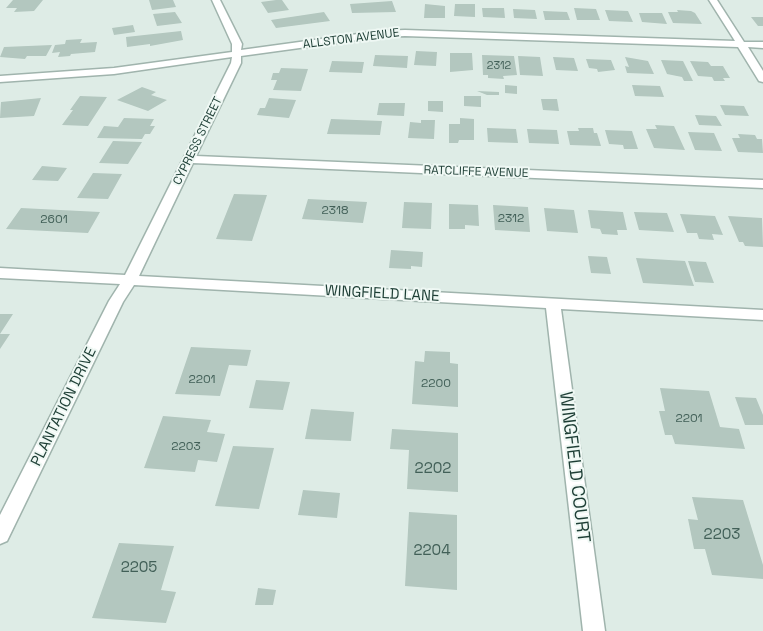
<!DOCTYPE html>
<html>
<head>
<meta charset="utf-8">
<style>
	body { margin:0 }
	canvas { display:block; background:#deece6 }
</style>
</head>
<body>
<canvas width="763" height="631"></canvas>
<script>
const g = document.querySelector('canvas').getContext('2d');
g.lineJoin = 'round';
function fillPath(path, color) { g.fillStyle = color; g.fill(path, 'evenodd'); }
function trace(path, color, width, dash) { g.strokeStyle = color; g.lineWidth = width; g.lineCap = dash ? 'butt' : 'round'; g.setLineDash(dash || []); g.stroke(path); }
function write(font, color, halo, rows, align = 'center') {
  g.font = font + ' "Space Grotesk",sans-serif'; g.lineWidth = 4; g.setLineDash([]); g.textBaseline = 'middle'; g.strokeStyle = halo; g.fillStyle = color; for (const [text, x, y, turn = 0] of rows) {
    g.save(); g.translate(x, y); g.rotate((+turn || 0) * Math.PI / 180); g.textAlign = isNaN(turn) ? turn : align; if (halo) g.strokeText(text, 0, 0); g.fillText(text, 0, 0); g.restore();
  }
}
fillPath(new Path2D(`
	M13 0H43L34 11 14 12 17 8H6Z
	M149 0H173L176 7 152 10Z
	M276 0H282L289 10 268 13 261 2Z
	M392 1 396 12 352 13 350 4Z
	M425 4 445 6V18H424Z
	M455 4H475V17L454 16Z
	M482 8H504L505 18 483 17Z
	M574 8 596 9 600 20H577Z
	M513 9 535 10 537 19 514 18Z
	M605 10 628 11 633 22 609 21Z
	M677 10 691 11 695 13 702 24 673 23 668 12H678Z
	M543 11 567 12 570 20H545Z
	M175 12 182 23 157 26 153 14Z
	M324 12 330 21 276 28 271 20Z
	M639 13H662L667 24 642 22Z
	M751 17H763V26H758Z
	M133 25 135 32 114 35 112 28Z
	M181 31 183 40 150 46V44L127 47 126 37Z
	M82 39 80 43 97 42 95 52 71 54 70 56 58 57 60 52 52 53 55 45 65 44 66 40Z
	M52 45 46 56H27L25 59 0 57 4 47Z
	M416 51 437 52 436 66 414 65Z
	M450 53H472L473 70 450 72Z
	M375 55 408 56 407 68 373 66Z
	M482 55 514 56 517 75 503 76 504 79 488 78V75H483Z
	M518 56 540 57 543 76 520 75Z
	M553 57 574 58 578 71 556 70Z
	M625 57 648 61 654 74 627 73 625 66 629 67Z
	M586 59 611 60 615 70 598 72 597 69 589 68Z
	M661 60 683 61 693 81H684L682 77 667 74Z
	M332 61 364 62 362 73 329 72Z
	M690 61 708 62 711 66H723L730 78H723L725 81H714L712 77 698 76Z
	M281 68 308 69 301 91 273 90 277 80H271L273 73H279Z
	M505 85 517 86V94L505 93Z
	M632 85 660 86 664 97 635 96Z
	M142 87 156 92 151 95 167 100 148 111 117 100Z
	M477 91 499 92V95H487Z
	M80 96 107 97 88 126 62 125 73 110H70Z
	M464 96H481V107L464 106Z
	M41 98 34 116 0 118 1 102Z
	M269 98 296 100 289 118 257 115 260 108H265Z
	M541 99H557L559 111 543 110Z
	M428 101H443V112L428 111Z
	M379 103H405L404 116 377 115Z
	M720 105 744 106 749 116 725 115Z
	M695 115 716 116 722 126 699 125Z
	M124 118 154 119 150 126H155L150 134H145L142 139 97 138 104 126 118 127Z
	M460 118 474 119V140H459L458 143H449V124H460Z
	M331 119 382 121 380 135 327 134Z
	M421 120H435L434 139 408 138 410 122 421 123Z
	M655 125 674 126 685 150 654 148 646 129H657Z
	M487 128 516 129 518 143 488 142Z
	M578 128H593L594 133H597L601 146 570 145 567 131H579Z
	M527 129 557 130 559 144 529 143Z
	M605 130 632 131 638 149H624L623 145 609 144Z
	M688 132 714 133 722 151 695 150Z
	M738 134 755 135 757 139H762L763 153 738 152 732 138H740Z
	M113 141 142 142 128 164 99 163Z
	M42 166 67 168 58 181 32 180Z
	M93 173 122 174 108 199 77 198Z
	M234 194 267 195 252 241 216 239Z
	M308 199 367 202 363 223 302 219Z
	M404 202 432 203 431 229 402 228Z
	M449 204 478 205 479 226 465 225V229H449Z
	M493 205 528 207 530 232 495 230Z
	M21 208 100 212 88 233 6 229Z
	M544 208 574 210 578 233 547 231Z
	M588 210 623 212 627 230H617L618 235 602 234 600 229 591 228Z
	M634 212 667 213 674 232 639 230Z
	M680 214 715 216 723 235 712 234 714 240 699 239 697 233H687Z
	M728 216 762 218 763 247 745 246 743 242H739Z
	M391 250 423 252 422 267 411 266V269L389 268Z
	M588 256 607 257 611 274 591 273Z
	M636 258 685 261 694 286 643 283Z
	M688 261 706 262 714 283 695 282Z
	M0 314H13L0 334H10L0 349Z
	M191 347 251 350 247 366 229 365 220 396 175 394Z
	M425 351 450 352V363L458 364V407L412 404 415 361 424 362Z
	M256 380 290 382 283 410 249 408Z
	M660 388 709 391 720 427 739 429 745 449 675 444 672 435H665L659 411H665Z
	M735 397 756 398 763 415V425H745Z
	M311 409 354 412 351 441 305 439Z
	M163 416 211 420 207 432 225 434 217 462 198 460 195 472 144 468Z
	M392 429 458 433V492L407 489 409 450 390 449Z
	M233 446 274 448 259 509 215 506Z
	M303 490 340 493 337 518 298 515Z
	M692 497 743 500 763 565V579L712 575 705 549H694L688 519 698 520Z
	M409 512 457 515V590L405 586Z
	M119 543 174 546 161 590 176 592 166 623 92 618Z
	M258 588 276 590 273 605H255Z`), '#b3c7bf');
const minor = new Path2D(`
	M212 0H220L242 44 241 50 380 31 405 30 735 41 709 0H717L744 42H763V48L748 47 763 71V82L759 81 738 47 405 36 380 37 241 56V63L196 156 763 180V188L193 163 139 276 763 310V320L561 309 605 631H583L546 308 134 285 123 302 7 541 0 544V515L109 301 120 284 0 278V268L125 275 231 63 232 57 114 74 0 82V76L114 68 232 52V44Z`);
trace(minor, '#a0b4ad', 3);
fillPath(minor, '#fff');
write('11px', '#426058', null, [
	["2312",499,66]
]);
write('12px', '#1d3e35', '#eff8f4', [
	["ALLSTON AVENUE",351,39,-7],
	["CYPRESS STREET",198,141,-64],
	["RATCLIFFE AVENUE",476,172,2]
]);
write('12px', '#426058', null, [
	["2318",335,211],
	["2312",511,219],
	["2601",54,220],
	["2201",202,380],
	["2200",436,384],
	["2201",689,419],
	["2203",186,447]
]);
write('15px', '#1d3e35', '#eff8f4', [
	["WINGFIELD LANE",382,294,3],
	["PLANTATION DRIVE",64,407,-64]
]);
write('15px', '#426058', null, [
	["2202",433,469],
	["2203",722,535],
	["2204",432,551],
	["2205",139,568]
]);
write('18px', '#1d3e35', '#eff8f4', [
	["WINGFIELD COURT",574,467,83]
]);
</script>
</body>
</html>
